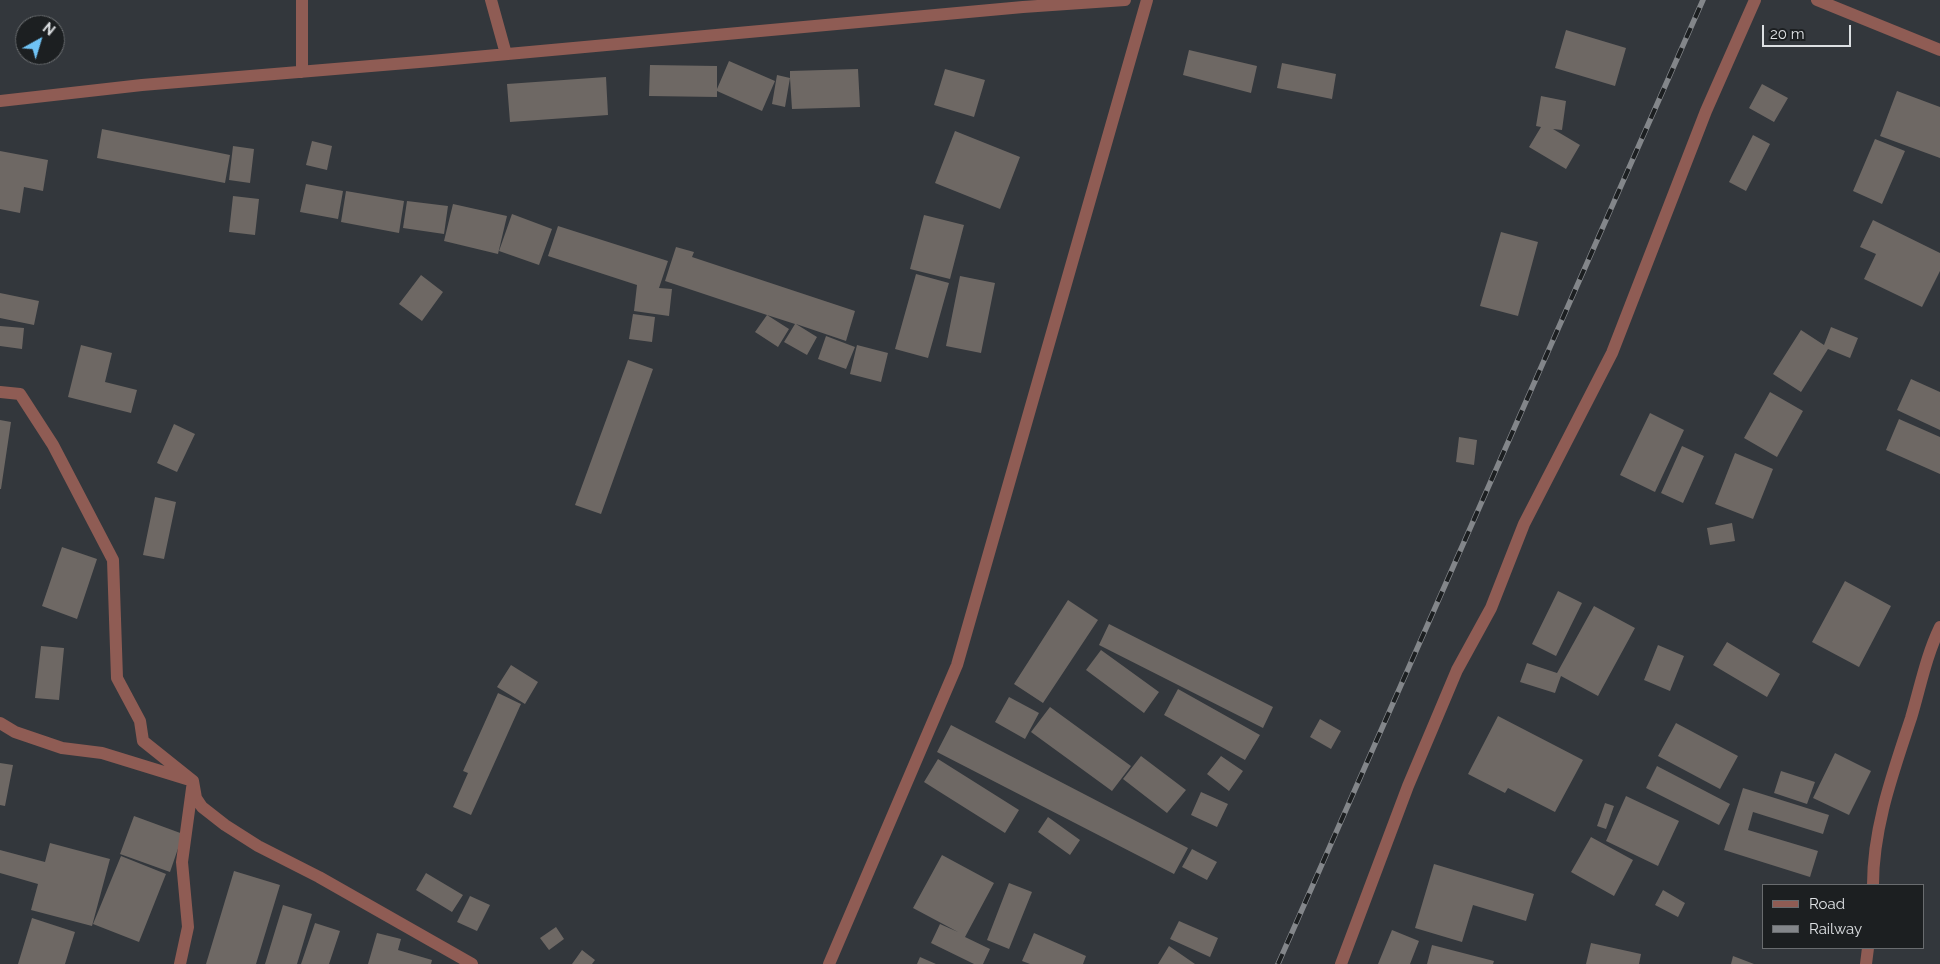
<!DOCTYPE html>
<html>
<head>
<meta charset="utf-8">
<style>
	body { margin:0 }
	#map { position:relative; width:1940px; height:964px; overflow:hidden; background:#33373c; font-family:Raleway,sans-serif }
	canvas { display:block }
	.legend { position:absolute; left:1762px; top:884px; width:162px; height:65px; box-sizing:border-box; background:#1c1f21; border:1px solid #696c6f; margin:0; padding:6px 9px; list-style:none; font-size:15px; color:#dde0e3 }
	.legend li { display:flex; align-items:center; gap:10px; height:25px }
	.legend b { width:25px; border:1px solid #696c6f }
	.north { position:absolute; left:15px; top:15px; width:50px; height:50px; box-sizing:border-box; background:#1c1f21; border:1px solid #696c6f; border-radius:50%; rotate:39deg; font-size:14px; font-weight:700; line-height:20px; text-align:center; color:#dde0e3 }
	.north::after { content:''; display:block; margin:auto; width:18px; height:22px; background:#6fc2f4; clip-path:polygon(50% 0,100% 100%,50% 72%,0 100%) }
	.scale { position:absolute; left:1762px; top:25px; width:89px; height:22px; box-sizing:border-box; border:2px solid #dde0e3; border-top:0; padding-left:6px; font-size:15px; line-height:18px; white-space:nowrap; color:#dde0e3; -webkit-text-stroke:4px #1c1f21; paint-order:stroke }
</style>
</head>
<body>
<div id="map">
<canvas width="1940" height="964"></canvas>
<ul class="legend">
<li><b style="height:6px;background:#8f5c54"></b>Road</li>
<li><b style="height:6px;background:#83868a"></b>Railway</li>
</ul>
<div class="north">N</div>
<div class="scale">20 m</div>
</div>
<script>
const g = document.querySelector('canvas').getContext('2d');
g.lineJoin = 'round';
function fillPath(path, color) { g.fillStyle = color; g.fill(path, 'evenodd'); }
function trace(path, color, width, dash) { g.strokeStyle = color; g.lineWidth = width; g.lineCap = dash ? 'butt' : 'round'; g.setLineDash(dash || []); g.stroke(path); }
fillPath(new Path2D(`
	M1566 30 1626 48 1615 86 1555 68Z
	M1189 50 1257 66 1251 93 1183 75Z
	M729 61 775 81 762 111 717 91V97L649 96 650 65 717 66V89Z
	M1282 63 1336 74 1332 99 1277 88Z
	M858 69 860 107 792 109 790 78 785 107 772 104 777 75 790 78V71Z
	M945 69 985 80 974 117 934 105Z
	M606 77 608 115 510 122 507 84Z
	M1762 84 1788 98 1774 122 1749 108Z
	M1897 91 1940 107V158L1880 136Z
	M1541 96 1566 101 1562 130 1553 129 1580 145 1566 169 1529 147 1541 127 1536 126Z
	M102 129 230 155 225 183 97 158Z
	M955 131 1020 157 1000 209 935 183Z
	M1753 135 1770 144 1746 191 1729 182Z
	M1875 139 1905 151 1882 204 1853 191Z
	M312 141 332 146 327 170 306 165Z
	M233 146 254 149 250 183 229 180Z
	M0 151 48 160 43 191 24 187 20 213 0 209Z
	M306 184 343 191 338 219 300 212Z
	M346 191 404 201 399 233 341 222Z
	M233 196 259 199 255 235 229 232Z
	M407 201 448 206 444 234 403 228Z
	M453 204 507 216 498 254 444 241Z
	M512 214 552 229 539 265 499 251Z
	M924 215 964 225 950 279 910 269Z
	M1873 220 1940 253V271L1922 307 1864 279 1876 254 1860 247Z
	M558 226 668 261 659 288 672 289 669 316 634 311 637 285 548 256Z
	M1501 232 1538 242 1518 316 1480 306Z
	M676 247 694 252 692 257 855 311 846 341 796 324 817 337 807 355 784 342 795 324 767 315 789 329 778 347 755 332 767 315 665 281Z
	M916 274 949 283 928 358 895 349Z
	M421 275 443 292 422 321 399 304Z
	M960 276 995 283 981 353 946 346Z
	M0 293 39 301 34 325 0 318Z
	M633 314 655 317 652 342 629 339Z
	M0 326 24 328 22 349 0 346Z
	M1831 327 1858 338 1850 358 1828 349 1801 392 1773 374 1801 330 1824 345Z
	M826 336 855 347 846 369 818 359Z
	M81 345 112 353 105 382 137 390 131 413 68 397Z
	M857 345 888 353 881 382 850 374Z
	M628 360 653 369 601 514 575 505Z
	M1911 379 1940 392V430L1897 410Z
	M1770 392 1803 411 1777 457 1744 438Z
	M1650 413 1684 430 1655 492 1620 475Z
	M1899 419 1940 437V474L1886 450Z
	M0 420 11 422 1 489H0Z
	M174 424 195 434 177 472 157 463Z
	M1459 437 1477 440 1474 465 1456 462Z
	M1682 446 1704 456 1683 503 1661 493Z
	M1735 453 1773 469 1753 519 1715 504Z
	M155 497 176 502 164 559 143 555Z
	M1732 523 1735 541 1710 545 1707 528Z
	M62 547 97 559 77 619 42 606Z
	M1845 581 1891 606 1859 667 1812 642Z
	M1558 591 1582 603 1556 656 1532 644Z
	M1068 600 1098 620 1043 703 1014 684Z
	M1594 606 1635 628 1598 696 1561 676 1555 693 1520 682 1527 663 1557 673Z
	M1109 624 1273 707 1263 728 1099 645Z
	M1727 642 1780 674 1767 697 1713 665Z
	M1658 645 1684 656 1670 691 1644 680Z
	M41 646 64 648 59 700 35 698Z
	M1101 650 1159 692 1144 713 1086 670Z
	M511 665 538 682 525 704 497 687Z
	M1178 689 1260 735 1245 760 1164 715Z
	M498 693 521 704 471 815 453 807 468 773 463 771Z
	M1009 697 1039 713 1025 739 995 722Z
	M1050 707 1131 766 1112 791 1031 732Z
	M1498 716 1583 760 1555 812 1508 788 1505 793 1468 774Z
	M1320 719 1341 731 1331 749 1310 737Z
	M1676 723 1738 756 1720 789 1658 756Z
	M951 725 1188 848 1174 874 937 752Z
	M1835 753 1871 771 1849 815 1813 798Z
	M1141 756 1186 790 1167 813 1123 779Z
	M1221 756 1243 771 1229 791 1207 774Z
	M938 759 1019 810 1005 833 924 782Z
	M0 763 13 765 5 806 0 805Z
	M1657 766 1730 804 1719 825 1646 788Z
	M1781 771 1815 782 1807 804 1774 793Z
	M1743 788 1829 815 1823 834 1753 812 1748 830 1818 851 1810 877 1724 850Z
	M1201 792 1228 804 1217 827 1191 815Z
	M1626 796 1679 821 1658 866 1606 841Z
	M1605 803 1614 806 1606 829 1597 826Z
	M134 816 183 834 170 872 120 854Z
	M1048 817 1080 840 1070 855 1038 832Z
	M1591 837 1633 860 1614 896 1571 872Z
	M50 843 110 859 92 926 31 910 38 884 0 873V850L45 862Z
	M1192 849 1217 862 1207 880 1182 867Z
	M942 855 994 883 965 937 990 949 983 964H974L931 943 940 924 958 932 913 908Z
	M121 856 166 874 139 942 93 924Z
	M1434 864 1534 894 1526 921 1473 905 1462 942 1415 928Z
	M234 871 280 885 256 964H206Z
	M426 873 463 895 452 912 416 890Z
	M1009 883 1032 892 1009 949 987 940Z
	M1663 890 1685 903 1678 917 1655 905Z
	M470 896 490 905 477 931 457 922Z
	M283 905 312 914 297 964H265Z
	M32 918 75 932 65 964H18Z
	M1179 921 1218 938 1210 957 1170 939Z
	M315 923 340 931 329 964H301Z
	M556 927 564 939 549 950 540 938Z
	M1392 930 1419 941 1410 964H1378Z
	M377 933 401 939 398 950 432 960 431 964H368Z
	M1034 933 1086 956 1083 964H1030L1022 961Z
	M1591 943 1641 954 1639 964H1586Z
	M1432 945 1494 961 1493 964H1427Z
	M1169 946 1195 964H1158Z
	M582 950 595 960 592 964H572Z
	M1733 956 1754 964H1731Z
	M920 957 936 964H917Z`), '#6e6864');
trace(new Path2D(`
	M491 0 506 54
	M1817 0 1940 50
	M302 72V0
	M0 101 142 85 431 61 1023 7 1125 0
	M0 392 20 394 53 445 113 560 117 678 140 721 143 741 193 781 182 862 188 927 180 964
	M0 723 15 732 62 748 102 753 193 781 196 798 202 807 225 825 258 846 319 877 472 964
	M1873 885C1873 827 1893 773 1911 718 1920 688 1926 656 1940 627
	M829 964 957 665 1147 0
	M1341 964 1408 786 1433 727 1457 670 1491 608 1524 524 1612 353 1706 111 1755 0
	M1866 964 1868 948`), '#8f5c54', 12);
const rail = new Path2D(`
	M1278 964 1703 0`);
trace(rail, '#83868a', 5.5);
trace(rail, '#1c1f21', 4, [11]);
</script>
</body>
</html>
